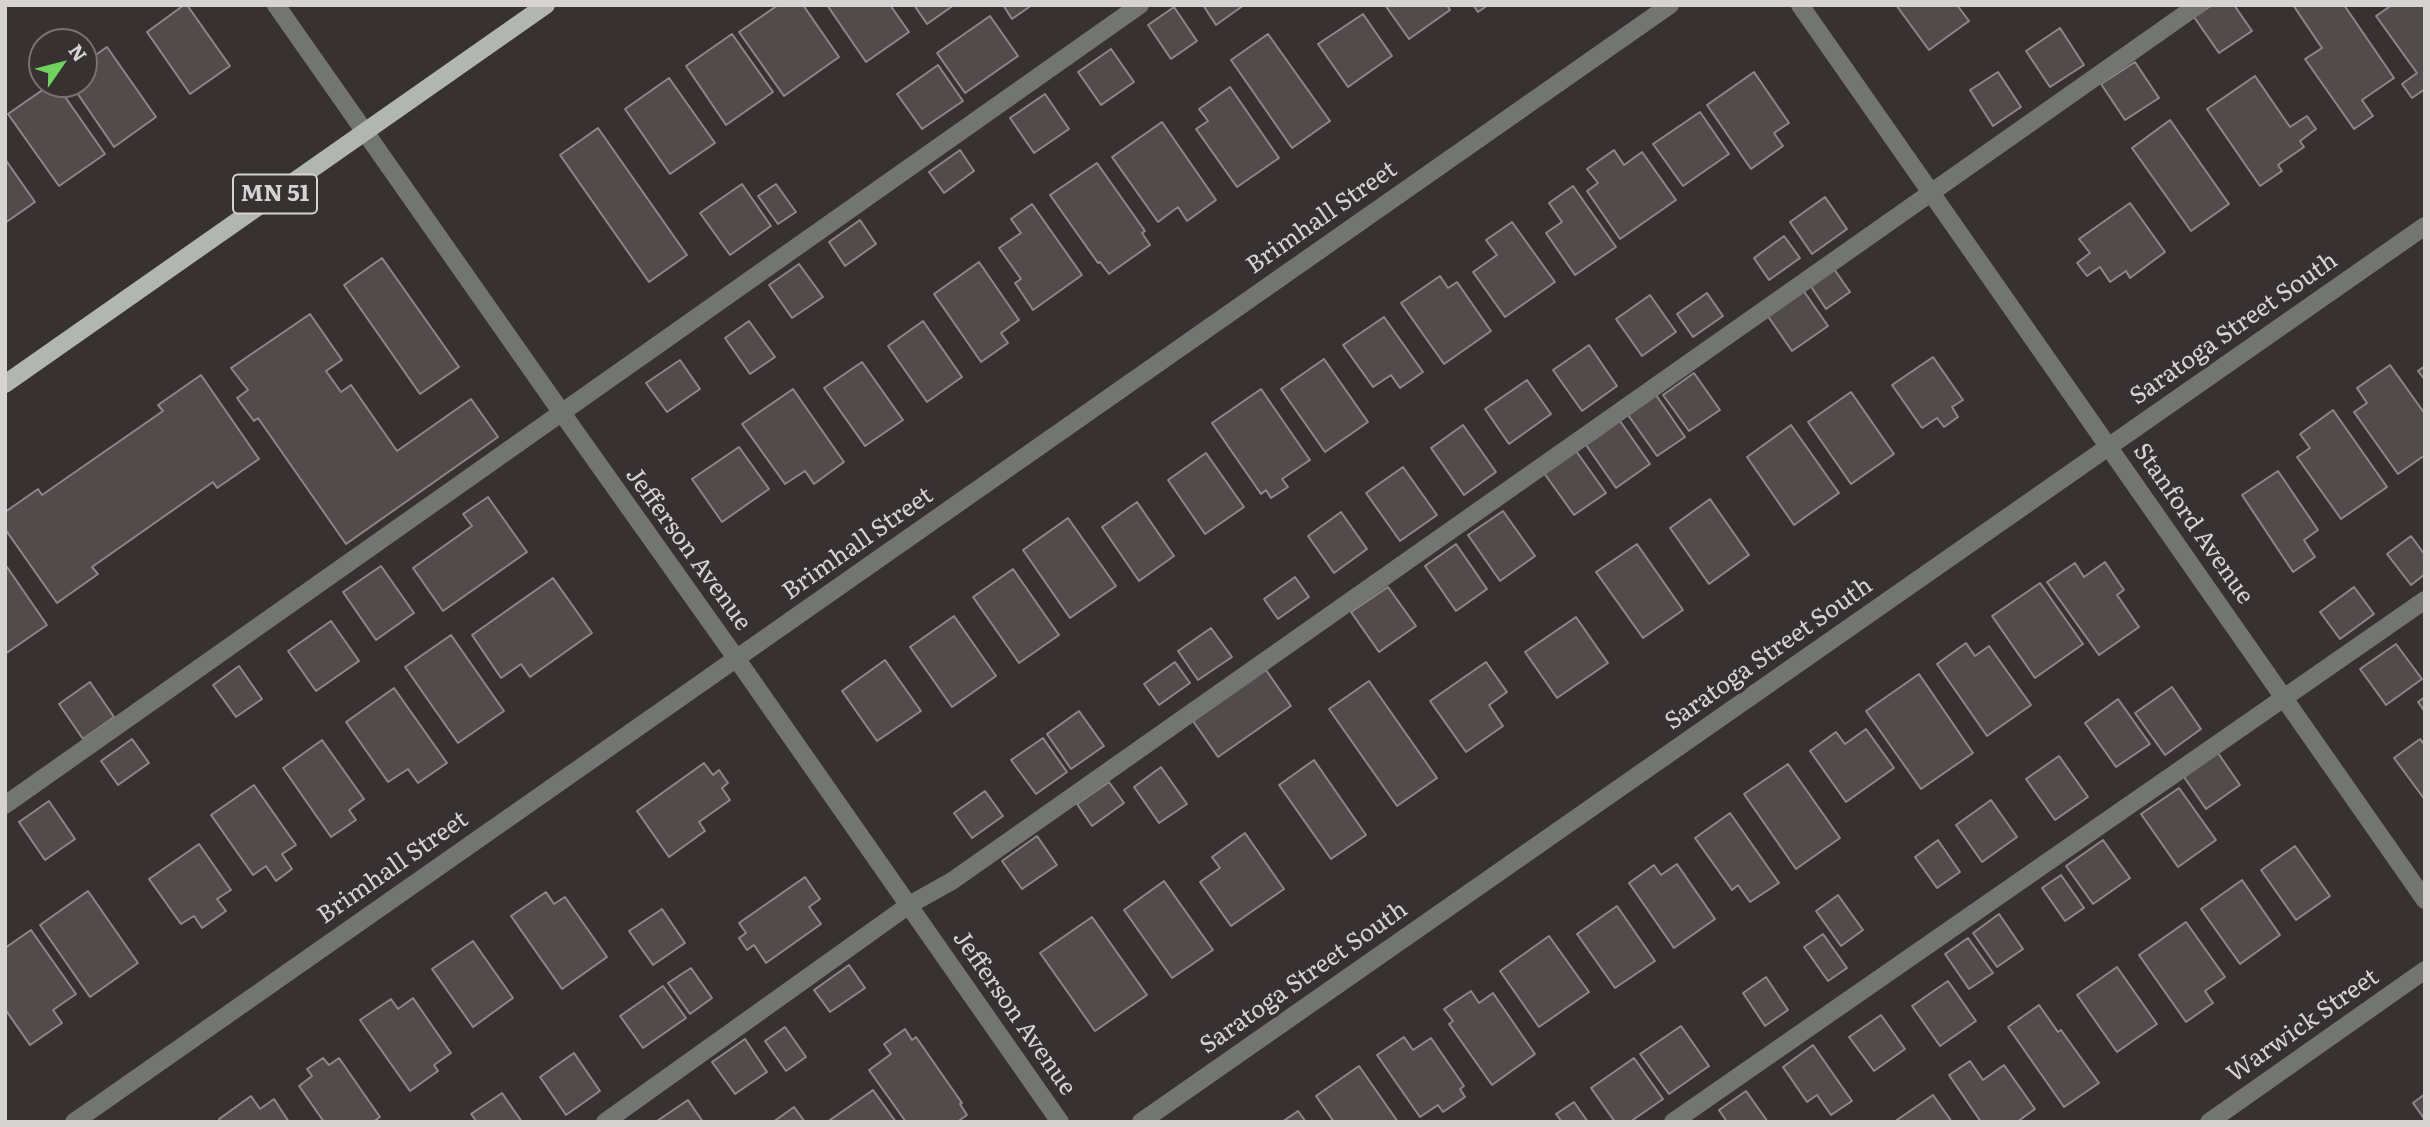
<!DOCTYPE html>
<html>
<head>
<meta charset="utf-8">
<style>
	body { margin:0 }
	#map { position:relative; width:2430px; height:1127px; overflow:hidden; background:#383132; font-family:Literata,serif }
	canvas { display:block }
	.frame { position:absolute; inset:0; border:7px solid #d7d3d3; pointer-events:none }
	.north { position:absolute; left:28px; top:28px; width:70px; height:70px; box-sizing:border-box; background:#383132; border:2px solid #787272; border-radius:50%; rotate:55deg; font-size:19px; font-weight:700; line-height:28px; text-align:center; color:#d7d3d3 }
	.north::after { content:''; display:block; margin:auto; width:24px; height:32px; background:#70d35e; clip-path:polygon(50% 0,100% 100%,50% 72%,0 100%) }
</style>
</head>
<body>
<div id="map">
<canvas width="2430" height="1127"></canvas>
<div class="frame"></div>
<div class="north">N</div>
</div>
<script>
const g = document.querySelector('canvas').getContext('2d');
g.lineJoin = 'round';
function fillPath(path, color) { g.fillStyle = color; g.fill(path, 'evenodd'); }
function trace(path, color, width, dash) { g.strokeStyle = color; g.lineWidth = width; g.lineCap = dash ? 'butt' : 'round'; g.setLineDash(dash || []); g.stroke(path); }
function write(font, color, halo, rows, align = 'center') {
  g.font = font + ' Literata,serif'; g.lineWidth = 7; g.setLineDash([]); g.textBaseline = 'middle'; g.strokeStyle = halo; g.fillStyle = color; for (const [text, x, y, turn = 0] of rows) {
    g.save(); g.translate(x, y); g.rotate((+turn || 0) * Math.PI / 180); g.textAlign = isNaN(turn) ? turn : align; if (halo) g.strokeText(text, 0, 0); g.fillText(text, 0, 0); g.restore();
  }
}
const building = new Path2D(`
	M184 5H187L230 66 190 94 147 32Z
	M778 5H803L839 57 784 96 739 32Z
	M827 5H890L909 32 866 62Z
	M914 5H954L927 24Z
	M1003 5H1032L1012 19Z
	M1203 5H1244L1216 25Z
	M1385 5H1447L1450 10 1409 39Z
	M1473 5H1488L1478 12Z
	M1896 5H1957L1969 21 1929 50Z
	M2212 5H2234L2252 31 2219 53 2194 17Z
	M2293 5H2344L2394 78 2362 100 2373 116 2354 129 2305 59 2322 48Z
	M2392 5H2425V89L2412 98 2402 84 2417 73 2376 16Z
	M1174 7 1197 41 1171 59 1148 25Z
	M1363 14 1392 56 1348 87 1318 44Z
	M990 16 1018 56 965 93 937 53Z
	M2060 28 2084 65 2050 87 2026 51Z
	M732 34 773 92 726 125 686 66Z
	M1268 34 1330 121 1292 148 1231 60Z
	M107 47 156 117 114 147 71 84H84V63Z
	M1111 49 1134 82 1101 105 1078 72Z
	M2135 62 2159 98 2125 120 2101 84Z
	M938 65 963 101 922 129 897 94Z
	M1754 72 1789 123 1774 133 1783 146 1751 169 1707 105Z
	M1998 72 2021 107 1993 126 1970 90Z
	M2255 76 2290 127 2307 116 2316 129 2300 141 2304 147 2278 165 2282 171 2260 186 2207 109Z
	M669 78 715 143 670 174 625 109Z
	M51 84H56L105 154 59 186 8 114Z
	M1230 87 1279 158 1237 187 1196 129 1208 121 1199 109Z
	M1045 94 1069 129 1034 153 1010 118Z
	M1700 112 1729 154 1683 186 1653 144Z
	M2170 120 2229 204 2191 231 2132 148Z
	M1162 122 1216 200 1187 221 1178 207 1158 222 1112 157Z
	M598 128 687 255 649 282 560 155Z
	M960 150 974 171 944 193 929 172Z
	M1614 150 1624 165 1642 152 1676 200 1620 239 1587 191 1598 183 1587 169Z
	M5 159 35 202 5 223Z
	M1097 163 1145 231 1142 233 1150 245 1109 274 1100 262 1098 263 1050 195Z
	M742 184 771 226 730 255 700 213Z
	M776 184 796 212 778 224 758 196Z
	M1573 186 1616 247 1575 275 1546 233 1562 222 1549 203Z
	M1825 197 1847 229 1812 254 1790 222Z
	M2130 203 2165 252 2130 278 2126 271 2110 282 2100 267 2087 276 2077 263 2090 253 2079 239Z
	M1032 204 1082 275 1033 310 1015 283 1021 279 999 248 1021 233 1011 219Z
	M860 220 876 244 845 266 829 242Z
	M1512 222 1555 282 1505 317 1473 272 1497 255 1486 240Z
	M1784 236 1800 258 1769 280 1754 258Z
	M382 258 459 367 420 394 344 285Z
	M979 262 1019 320 1001 333 1008 343 981 362 934 294Z
	M799 264 823 297 792 318 769 285Z
	M1834 269 1850 292 1826 309 1810 285Z
	M1440 276 1448 288 1457 282 1491 331 1444 364 1401 303Z
	M1803 290 1828 326 1792 351 1767 315Z
	M1707 293 1723 316 1693 337 1677 314Z
	M1650 295 1676 332 1642 356 1616 319Z
	M310 314 342 360 326 371 341 392 351 385 397 451 471 399 498 437 346 544 258 418 254 421 237 398 248 390 231 368Z
	M1384 317 1423 372 1400 388 1391 375 1373 387 1343 345Z
	M749 321 775 357 750 374 725 338Z
	M923 321 962 377 927 402 888 346Z
	M1589 345 1617 386 1582 411 1553 370Z
	M1933 357 1963 400 1952 407 1958 417 1944 427 1937 418 1922 428 1892 385Z
	M1324 359 1368 422 1325 452 1281 389Z
	M680 360 700 389 667 412 646 383Z
	M862 362 903 420 865 446 824 388Z
	M2390 365 2425 414V455L2398 474 2354 412 2367 403 2357 388Z
	M2425 366V380L2418 371Z
	M1694 373 1720 410 1689 431 1663 395Z
	M201 375 259 459 217 488 213 482 92 567 98 574 57 603 5 529V512L38 489 42 495 163 411 158 405Z
	M1527 380 1551 414 1509 444 1485 409Z
	M793 389 844 462 814 484 805 471 785 484 742 424Z
	M1261 389 1310 460 1282 479 1288 487 1271 498 1266 490 1261 494 1212 423Z
	M1851 392 1894 454 1851 484 1808 422Z
	M1656 395 1685 437 1657 456 1628 415Z
	M2333 410 2387 487 2341 519 2297 457 2310 448 2300 434Z
	M1620 421 1650 464 1616 488 1586 445Z
	M1463 425 1496 472 1464 495 1431 448Z
	M1791 425 1839 493 1794 525 1747 457Z
	M739 447 769 489 722 522 692 479Z
	M1576 451 1606 493 1574 515 1544 473Z
	M1206 453 1244 507 1205 534 1168 480Z
	M1403 467 1437 515 1400 541 1366 493Z
	M2278 471 2318 530 2304 540 2315 557 2293 572 2242 495Z
	M488 497 527 552 443 611 413 568 472 526 463 514Z
	M1710 499 1749 555 1709 584 1670 528Z
	M1137 502 1174 556 1139 581 1102 527Z
	M1503 511 1535 556 1500 581 1468 535Z
	M1341 512 1367 549 1334 573 1308 536Z
	M1068 518 1116 586 1070 618 1023 550Z
	M2411 536 2425 555V574L2411 585 2387 554Z
	M1456 544 1487 589 1456 611 1425 566Z
	M1637 544 1683 610 1643 638 1596 572Z
	M2105 562 2124 590 2117 595 2139 627 2099 655 2047 582 2075 563 2084 577Z
	M381 566 414 613 376 640 343 592Z
	M7 567 47 625 5 654V568Z
	M1013 569 1059 635 1019 663 973 597Z
	M1295 577 1309 597 1278 619 1264 599Z
	M553 578 592 633 530 677 521 664 501 678 472 635Z
	M2040 583 2083 644 2035 678 1992 616Z
	M1388 587 1416 626 1379 652 1351 612Z
	M2354 587 2374 614 2340 639 2320 612Z
	M954 616 996 676 952 707 910 647Z
	M1576 617 1608 663 1557 698 1525 652Z
	M331 621 359 661 316 691 288 651Z
	M1211 628 1232 657 1198 680 1178 651Z
	M451 635 504 711 458 743 405 667Z
	M1966 643 1975 656 1989 646 2031 705 1987 736 1937 664Z
	M2396 644 2422 679 2386 705 2360 669Z
	M885 660 921 711 877 741 842 691Z
	M1175 662 1190 683 1159 705 1144 684Z
	M1486 662 1507 692 1489 705 1503 726 1466 752 1430 701Z
	M239 666 262 699 236 717 213 685Z
	M1266 670 1291 706 1218 757 1193 721Z
	M1919 674 1973 753 1921 789 1866 711Z
	M1369 681 1437 778 1397 806 1329 709Z
	M90 682 114 717 83 739 59 704Z
	M2172 687 2201 729 2165 755 2135 713Z
	M394 688 447 763 418 783 408 769 388 782 346 722Z
	M2425 697V712L2418 702Z
	M2118 699 2150 744 2116 767 2085 723Z
	M1079 711 1104 746 1071 769 1047 734Z
	M1866 729 1894 768 1846 802 1810 751 1836 732 1845 744Z
	M1043 738 1067 772 1036 794 1011 760Z
	M132 739 149 763 118 785 101 761Z
	M2420 739 2425 745V800L2394 758Z
	M322 740 364 799 349 810 356 820 331 837 283 768Z
	M2218 753 2240 785 2206 809 2184 777Z
	M2059 756 2088 797 2055 820 2026 779Z
	M1314 760 1366 835 1331 859 1279 785Z
	M704 763 713 775 719 770 728 783 722 788 730 800 699 822 705 831 669 857 637 811Z
	M1788 764 1840 838 1796 869 1744 794Z
	M1161 767 1187 804 1159 823 1134 787Z
	M1109 782 1124 803 1092 826 1077 804Z
	M254 785 296 845 282 854 292 869 276 881 266 866 253 875 211 815Z
	M2179 788 2216 840 2178 867 2141 814Z
	M985 791 1003 816 972 838 954 813Z
	M1991 800 2017 837 1982 862 1956 825Z
	M49 801 75 839 45 860 19 822Z
	M1730 813 1779 883 1750 902 1738 885 1732 890 1695 838Z
	M1245 833 1284 889 1231 926 1200 882 1220 868 1212 857Z
	M1037 836 1057 865 1022 889 1002 861Z
	M1938 840 1960 872 1937 888 1915 857Z
	M2103 840 2130 878 2093 904 2066 866Z
	M199 844 231 890 217 899 226 911 202 928 194 916 181 924 149 879Z
	M2295 846 2330 896 2296 920 2261 870Z
	M1677 864 1715 919 1674 948 1629 883 1654 865 1661 875Z
	M2061 875 2084 908 2065 921 2042 888Z
	M805 877 820 899 809 907 821 924 766 963 754 945 747 950 739 938 746 933 739 923Z
	M2242 880 2280 935 2240 964 2201 909Z
	M1164 881 1213 950 1172 978 1124 910Z
	M88 891 138 963 90 997 40 925Z
	M546 892 554 904 565 897 607 957 562 989 511 916Z
	M1838 895 1863 930 1841 946 1816 911Z
	M1617 906 1655 961 1615 988 1577 934Z
	M662 909 685 943 653 965 629 931Z
	M1999 914 2023 949 1997 967 1973 933Z
	M1092 917 1147 995 1095 1031 1040 953Z
	M2186 922 2225 977 2205 991 2213 1003 2186 1022 2139 955Z
	M31 930 76 994 53 1010 62 1023 30 1045 5 1009V948Z
	M1823 934 1847 968 1828 981 1804 947Z
	M1549 936 1589 992 1539 1027 1500 971Z
	M1968 938 1993 973 1969 989 1945 954Z
	M473 941 513 998 473 1027 432 969Z
	M849 965 865 988 830 1012 814 990Z
	M2117 967 2157 1024 2117 1052 2077 995Z
	M691 968 712 998 690 1014 668 983Z
	M1766 977 1788 1010 1765 1026 1743 993Z
	M1948 981 1976 1021 1940 1046 1912 1006Z
	M663 986 686 1018 643 1048 620 1016Z
	M1471 991 1479 1003 1493 993 1535 1054 1492 1085 1449 1024 1453 1021 1444 1009Z
	M413 998 451 1053 434 1065 438 1071 410 1091 360 1020 391 999 398 1009Z
	M2039 1005 2058 1032 2061 1030 2099 1083 2064 1107 2008 1027Z
	M1881 1015 1905 1049 1874 1071 1849 1037Z
	M1681 1026 1709 1066 1669 1094 1640 1054Z
	M785 1027 806 1057 786 1071 765 1041Z
	M905 1029 912 1040 916 1037 962 1103 960 1104 967 1115 957 1122H906L869 1070 891 1054 884 1044Z
	M1404 1037 1413 1050 1431 1038 1464 1086 1460 1089 1465 1097 1443 1112 1438 1105 1420 1117 1377 1055Z
	M745 1039 767 1072 735 1094 712 1062Z
	M1813 1045 1852 1101 1831 1115 1817 1095 1807 1102 1783 1067Z
	M574 1053 600 1091 566 1115 540 1077Z
	M323 1058 329 1065 339 1058 380 1117 373 1122H324L299 1086 312 1076 307 1069Z
	M1634 1058 1663 1099 1630 1122H1615L1591 1088Z
	M1970 1061 1983 1080 2004 1065 2035 1109 2017 1122H1981L1949 1075Z
	M1359 1066 1398 1122H1334L1316 1096Z
	M873 1090 896 1122H832L830 1120Z
	M1746 1091 1768 1122H1727L1719 1110Z
	M502 1093 522 1122H477L471 1114Z
	M2425 1094V1120L2413 1103Z
	M1933 1095 1952 1122H1894Z
	M251 1096 260 1109 274 1099 289 1122H220L219 1119Z
	M688 1100 703 1122H658L657 1121Z
	M1574 1102 1588 1122H1562L1556 1114Z
	M794 1107 805 1122H773Z
	M1298 1111 1306 1122H1282Z`);
fillPath(building, '#524b4c');
trace(building, '#8e8687', 2);
trace(new Path2D(`
	M276 5 562 413 736 658 1060 1122
	M1800 5 2425 900
	M5 805 1140 5
	M74 1122 1670 5
	M605 1122 909 905 952 881 2198 5
	M1141 1122 2425 226
	M1673 1122 2425 600
	M2209 1122 2425 970`), '#737572', 18);
trace(new Path2D(`
	M5 384 546 5`), '#b2b6b1', 18);
for (const [x, y, w] of [
	[275,194,84]
]) { const box = new Path2D(); box.roundRect(x - w / 2, y - 19.5, w, 39, 5); g.fillStyle = '#383132'; g.fill(box); trace(box, '#d7d3d3', 2); }
write('bold 23px', '#d7d3d3', null, [
	["MN 51",275,194]
]);
write('24px', '#d7d3d3', '#383132', [
	["Brimhall Street",1322,218,-35],
	["Saratoga Street South",2234,329,-35],
	["Stanford Avenue",2193,524,55],
	["Brimhall Street",858,544,-35],
	["Jefferson Avenue",688,549,54],
	["Saratoga Street South",1769,654,-35],
	["Brimhall Street",393,868,-35],
	["Saratoga Street South",1304,978,-35],
	["Jefferson Avenue",1014,1013,55],
	["Warwick Street",2303,1026,-35]
]);
</script>
</body>
</html>
